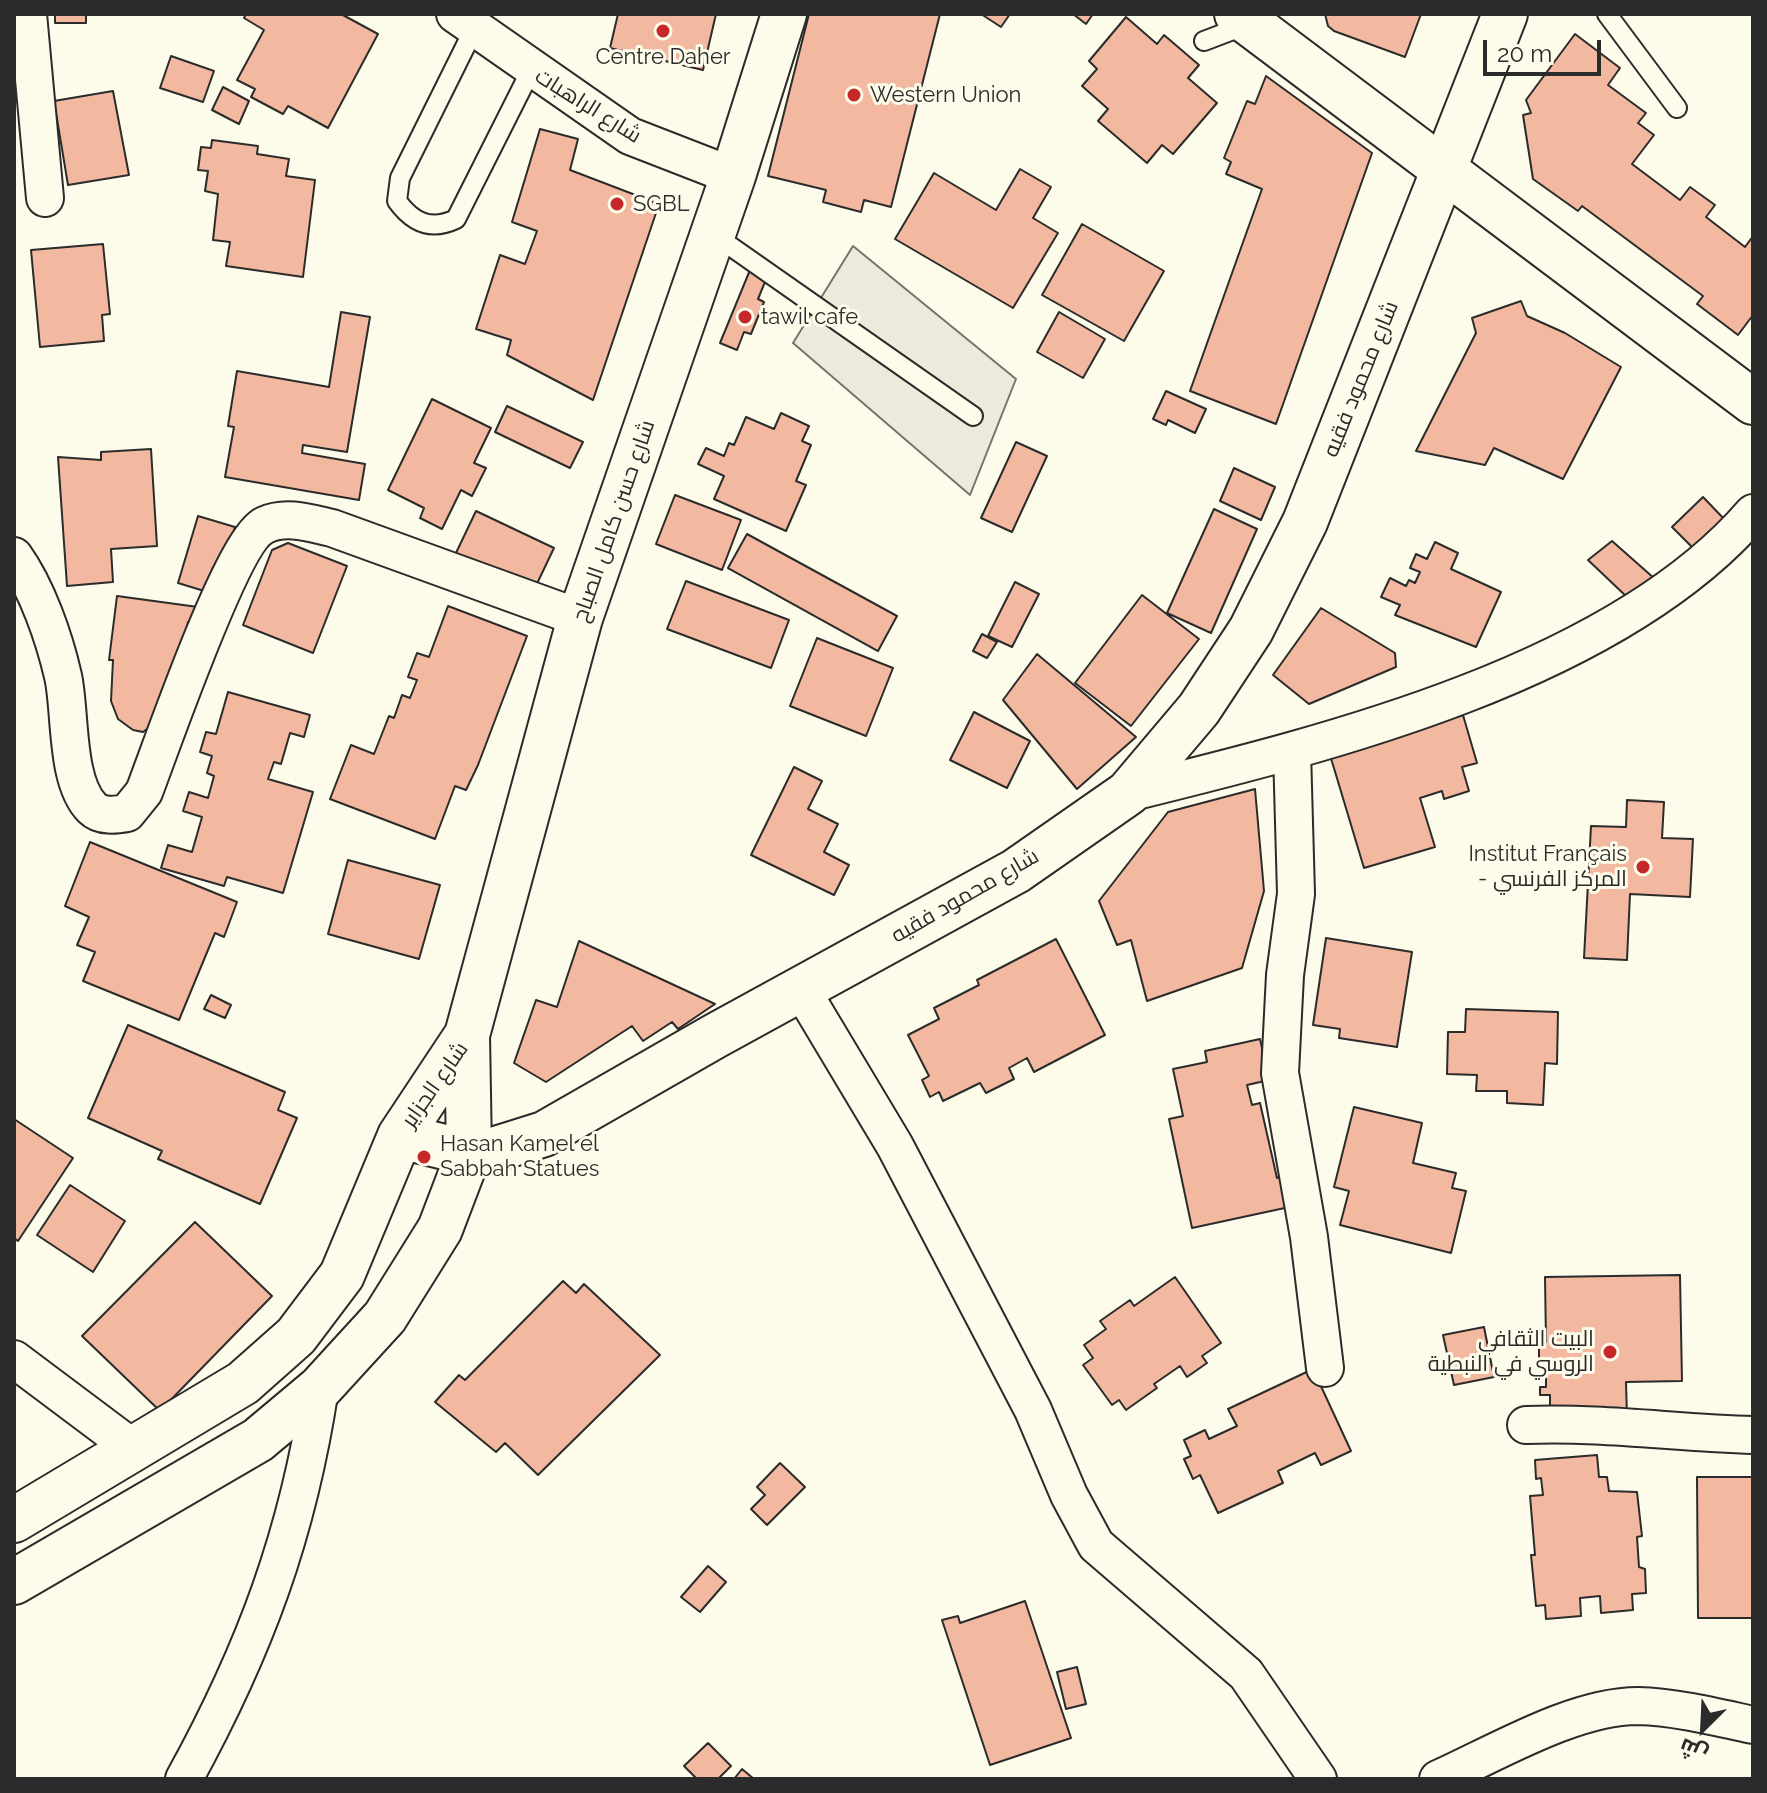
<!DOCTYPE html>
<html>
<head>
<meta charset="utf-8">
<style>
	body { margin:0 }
	#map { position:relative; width:1767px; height:1793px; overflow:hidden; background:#fdfbea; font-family:Raleway,Cairo,sans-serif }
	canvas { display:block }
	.frame { position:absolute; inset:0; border:16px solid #2b2b2b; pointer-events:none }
	.north { position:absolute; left:1663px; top:1689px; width:80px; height:80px; -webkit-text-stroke:6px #fdfbea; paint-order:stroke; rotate:204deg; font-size:22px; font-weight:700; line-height:32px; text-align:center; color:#2b2b2b }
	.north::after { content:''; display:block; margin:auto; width:28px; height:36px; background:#2b2b2b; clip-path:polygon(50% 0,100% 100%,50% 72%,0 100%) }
	.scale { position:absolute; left:1483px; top:40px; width:118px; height:36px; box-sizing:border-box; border:4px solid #2b2b2b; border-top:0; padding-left:10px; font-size:24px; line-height:28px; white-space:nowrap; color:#2b2b2b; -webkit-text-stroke:6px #fdfbea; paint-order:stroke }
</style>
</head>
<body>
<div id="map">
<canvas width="1767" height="1793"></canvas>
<div class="frame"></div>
<div class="north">ش</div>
<div class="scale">20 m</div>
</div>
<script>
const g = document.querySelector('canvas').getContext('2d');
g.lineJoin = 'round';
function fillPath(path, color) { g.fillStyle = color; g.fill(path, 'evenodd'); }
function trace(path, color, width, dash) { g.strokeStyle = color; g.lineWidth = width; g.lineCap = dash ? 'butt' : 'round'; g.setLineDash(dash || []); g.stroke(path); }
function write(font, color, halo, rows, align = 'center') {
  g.font = font + ' Raleway,Cairo,sans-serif'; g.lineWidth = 6; g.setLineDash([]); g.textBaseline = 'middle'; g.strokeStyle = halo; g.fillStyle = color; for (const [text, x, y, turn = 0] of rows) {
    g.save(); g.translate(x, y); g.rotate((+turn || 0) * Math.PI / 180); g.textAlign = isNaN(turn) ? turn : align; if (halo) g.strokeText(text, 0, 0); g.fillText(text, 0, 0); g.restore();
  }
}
const parking = new Path2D(`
	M853 246 1016 379 970 495 793 343Z`);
fillPath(parking, '#eceadb');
trace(parking, '#74746e', 2);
const building = new Path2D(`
	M55 14H86V23H55Z
	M246 14H341L378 34 328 128 288 106 283 114 251 97 255 89 237 80 264 30 244 18Z
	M618 14H716L703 70 610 48Z
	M809 14H940L891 207 864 200 861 212 823 202 826 190 768 176Z
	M981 14H1010L1001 27Z
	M1073 14H1093L1086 24Z
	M1325 14H1421L1405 57 1334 31 1328 26Z
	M1126 17 1157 44 1164 35 1199 65 1188 78 1217 103 1173 154 1162 145 1147 163 1098 121 1108 109 1082 86 1097 69 1089 61Z
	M1575 34 1620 68 1608 85 1646 113 1638 123 1654 135 1632 164 1680 200 1690 187 1715 205 1706 217 1745 247 1753 236V315L1738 335 1697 304 1703 296 1582 206 1578 211 1533 179 1523 115 1531 113 1526 100Z
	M171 56 214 71 203 102 160 88Z
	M1266 76 1372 153 1276 424 1190 391 1262 189 1226 174 1231 162 1224 158 1247 101 1255 104Z
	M223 87 249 101 239 124 212 110Z
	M113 91 129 175 68 185 54 101Z
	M540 129 578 139 570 170 659 204 593 400 507 355 511 340 476 329 500 255 525 264 537 231 512 222Z
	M212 140 258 146 257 154 289 159 286 176 315 180 303 277 226 266 230 242 213 240 218 194 205 191 208 171 198 170 201 147 211 148Z
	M1020 169 1051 187 1033 218 1058 233 1013 308 895 239 934 173 996 210Z
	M1082 224 1164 271 1124 341 1042 295Z
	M103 244 110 314 102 315 104 341 40 347 31 250Z
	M750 270 767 277 758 299 764 302 751 334 744 332 737 350 720 343Z
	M1521 301 1527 316 1565 333 1621 367 1563 479 1494 448 1485 465 1416 451 1476 333 1472 318Z
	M341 312 370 317 347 452 303 445 302 453 365 464 359 500 225 477 234 427 228 426 237 371 329 387Z
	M1059 312 1105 339 1083 378 1037 352Z
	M1166 391 1206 409 1195 433 1168 420 1166 425 1153 419Z
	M432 399 491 428 474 463 486 468 472 496 461 490 442 529 420 518 424 508 388 490Z
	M507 406 583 442 570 468 495 432Z
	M781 413 809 426 802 441 811 445 796 481 806 485 786 531 714 499 724 476 698 464 706 448 724 456 729 443 734 445 746 417 774 429Z
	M1016 442 1047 456 1012 532 981 518Z
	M151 449 157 546 111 549 113 582 67 586 58 457 101 460V452Z
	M1234 468 1275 487 1261 520 1220 501Z
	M675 495 741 520 722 570 656 544Z
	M1703 497 1726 521 1696 551 1672 527Z
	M1214 509 1257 529 1211 633 1167 613Z
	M476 511 554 548 533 592 455 555Z
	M198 516 235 527 214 594 178 583Z
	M747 534 897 616 878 651 728 568Z
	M1612 541 1655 579 1628 598 1588 560Z
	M1435 542 1458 553 1451 569 1501 592 1476 647 1395 615 1400 605 1381 597 1390 578 1406 586 1409 580 1415 583 1420 572 1410 568 1416 554 1427 559Z
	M288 543 347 566 313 653 243 625 272 550Z
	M686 581 789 620 771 668 667 629Z
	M1015 582 1039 594 1012 647 988 636Z
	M1142 595 1199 639 1131 726 1075 683Z
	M117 596 198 607 196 623 188 622 183 663 159 720 143 732 133 730 118 719 111 701 113 660H109Z
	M448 606 527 636 478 765 466 790 455 786 435 839 330 799 351 745 374 754 389 716 394 718 402 695 410 698 417 680 408 677 417 653 429 657Z
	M1321 608 1395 653 1396 667 1309 704 1273 675Z
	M982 634 997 642 987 658 973 651Z
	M817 638 893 668 866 736 790 706Z
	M1037 654 1136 737 1077 789 1003 700Z
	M228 692 310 715 304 737 290 733 281 764 274 762 268 779 313 792 283 893 227 877 224 886 161 868 168 845 192 852 202 817 183 811 189 792 208 798 214 776 207 773 212 756 200 752 206 732 216 734Z
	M974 712 1030 741 1007 788 950 760Z
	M1463 715 1477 763 1462 767 1469 791 1444 799 1442 791 1420 798 1435 847 1364 868 1330 755Z
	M794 767 822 781 808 809 838 824 824 852 849 865 834 895 751 855Z
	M1255 789 1264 891 1242 968 1147 1001 1131 940 1117 945 1099 901 1168 812Z
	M1627 800 1664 802 1662 838 1693 839 1690 897 1630 894 1627 960 1584 958 1591 826 1626 827Z
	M90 842 237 902 224 937 215 933 179 1020 83 981 95 952 77 945 89 917 65 906Z
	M348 860 440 885 419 959 328 934Z
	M1326 938 1412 952 1397 1047 1339 1038 1340 1029 1313 1025Z
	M1056 939 1105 1035 1034 1072 1027 1058 1009 1068 1014 1079 986 1093 980 1083 943 1101 939 1092 930 1097 922 1080 929 1076 908 1035 939 1019 934 1008 979 985 977 980Z
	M579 941 715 1004 678 1029 672 1022 643 1041 632 1026 546 1082 514 1063 536 1000 557 1007Z
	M211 995 231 1005 225 1018 204 1009Z
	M1466 1009 1558 1012 1557 1064 1545 1063 1543 1105 1507 1103V1091H1476L1477 1075 1447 1074 1448 1032H1465Z
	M128 1025 285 1092 278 1110 297 1118 260 1204 158 1159 162 1151 88 1118Z
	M1260 1039 1269 1080 1247 1085 1252 1105 1260 1103 1277 1178 1287 1175 1294 1206 1192 1228 1169 1119 1183 1116 1173 1069 1207 1062 1205 1051Z
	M1354 1107 1422 1123 1413 1163 1456 1173 1452 1188 1466 1191 1451 1253 1340 1225 1349 1191 1334 1187Z
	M14 1119 73 1158 18 1241 14 1238Z
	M70 1185 125 1221 93 1272 37 1235Z
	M195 1222 272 1296 160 1411 82 1336Z
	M1680 1275 1682 1381 1626 1382 1627 1417 1550 1418V1395H1540V1387H1546V1362H1539V1342H1546L1545 1277Z
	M1175 1277 1221 1343 1202 1356 1207 1363 1187 1377 1180 1366 1154 1384 1157 1388 1126 1410 1119 1400 1112 1405 1083 1365 1093 1358 1084 1345 1106 1329 1100 1321 1130 1300 1134 1306Z
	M563 1281 576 1293 584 1284 660 1355 538 1475 505 1443 496 1452 435 1402 459 1375 465 1380Z
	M1484 1327 1494 1377 1454 1385 1443 1335Z
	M1313 1369 1351 1451 1321 1465 1315 1453 1278 1471 1283 1483 1218 1513 1200 1475 1193 1479 1184 1459 1191 1456 1184 1440 1205 1430 1209 1439 1237 1426 1228 1409Z
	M1597 1455 1599 1477H1607L1609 1491 1637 1492 1642 1536 1637 1537 1639 1567 1645 1569 1646 1593 1632 1594 1633 1610 1601 1613 1600 1596 1580 1598 1581 1616 1546 1619 1545 1605 1536 1606 1531 1555H1535L1530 1496 1543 1495 1541 1478 1536 1479 1535 1460Z
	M780 1463 805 1487 767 1525 751 1509 765 1495 757 1487Z
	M1697 1477H1753V1618H1698Z
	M708 1566 726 1582 700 1612 681 1597Z
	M1025 1601 1071 1738 990 1765 942 1620 958 1616 960 1623Z
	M1077 1667 1086 1704 1066 1709 1057 1672Z
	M708 1743 731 1766 718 1779H697L684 1766Z
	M742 1769 754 1779H734Z`);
fillPath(building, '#f2b8a0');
trace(building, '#2b2b2b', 2);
const lane = new Path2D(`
	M1607 14 1677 108
	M475 27 400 178 397 201C413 223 431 231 456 219L531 70
	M1204 41 1246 25
	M713 234 973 416`);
const street = new Path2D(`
	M28 14 45 198
	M455 14 630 136 733 176
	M14 556C37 588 54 637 63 676 71 711 65 781 92 808 101 817 116 815 127 813L144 792C161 748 232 540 265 525 286 515 310 523 332 528L580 618
	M1292 751 1296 894 1285 975 1280 1073 1309 1237 1325 1368
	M1128 793C1327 744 1615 673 1753 513
	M801 989 895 1146 1033 1410 1069 1495 1096 1545 1246 1674 1318 1779
	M14 1359 134 1449
	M1526 1425C1602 1422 1677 1433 1753 1435
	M184 1779C255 1650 298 1534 320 1388
	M1438 1779C1496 1753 1574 1706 1638 1706 1676 1707 1716 1717 1753 1725`);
const secondary = new Path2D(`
	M1237 14 1753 402`);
const primary = new Path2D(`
	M400 1136 469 1153 493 1150 544 1134 715 1036 1016 871 1128 793 1199 709 1251 630 1305 522 1505 14
	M14 1520 243 1383 296 1336 342 1275 400 1136 467 1035
	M14 1582 258 1440 320 1388 385 1317 440 1229 469 1153 467 1035 580 618 733 176 784 14`);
trace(lane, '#2b2b2b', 22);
trace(street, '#2b2b2b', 40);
trace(secondary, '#2b2b2b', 48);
trace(primary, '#2b2b2b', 48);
trace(lane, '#fdfbea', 18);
trace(street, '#fdfbea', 36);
trace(secondary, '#fdfbea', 44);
trace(primary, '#fdfbea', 44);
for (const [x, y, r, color] of [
	[663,31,8,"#c62828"],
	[854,95,8,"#c62828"],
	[617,204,8,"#c62828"],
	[745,317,8,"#c62828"],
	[1643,867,8,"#c62828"],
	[424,1157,8,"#c62828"],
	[1610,1352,8,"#c62828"]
]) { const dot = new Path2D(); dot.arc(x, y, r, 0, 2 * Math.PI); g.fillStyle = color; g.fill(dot); trace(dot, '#fdfbea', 3); }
write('22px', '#2b2b2b', '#fdfbea', [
	["Centre Daher",663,57,"center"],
	["Western Union",870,95],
	["SGBL",633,204],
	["tawil cafe",761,317],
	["Institut Français",1627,854,"right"],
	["- المركز الفرنسي",1627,879,"right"],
	["Hasan Kamel el",440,1144],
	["Sabbah Statues",440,1169],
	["البيت الثقافي",1594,1339,"right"],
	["الروسي في النبطية",1594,1364,"right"]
], 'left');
write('22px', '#2b2b2b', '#fdfbea', [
	["شارع الراهبات",588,106,32],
	["شارع محمود فقيه",1361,379,-68],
	["شارع حسن كامل الصباح",614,521,-71],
	["شارع محمود فقيه",965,896,-30],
	["شارع الجزاير",435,1085,-55]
]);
</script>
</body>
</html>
